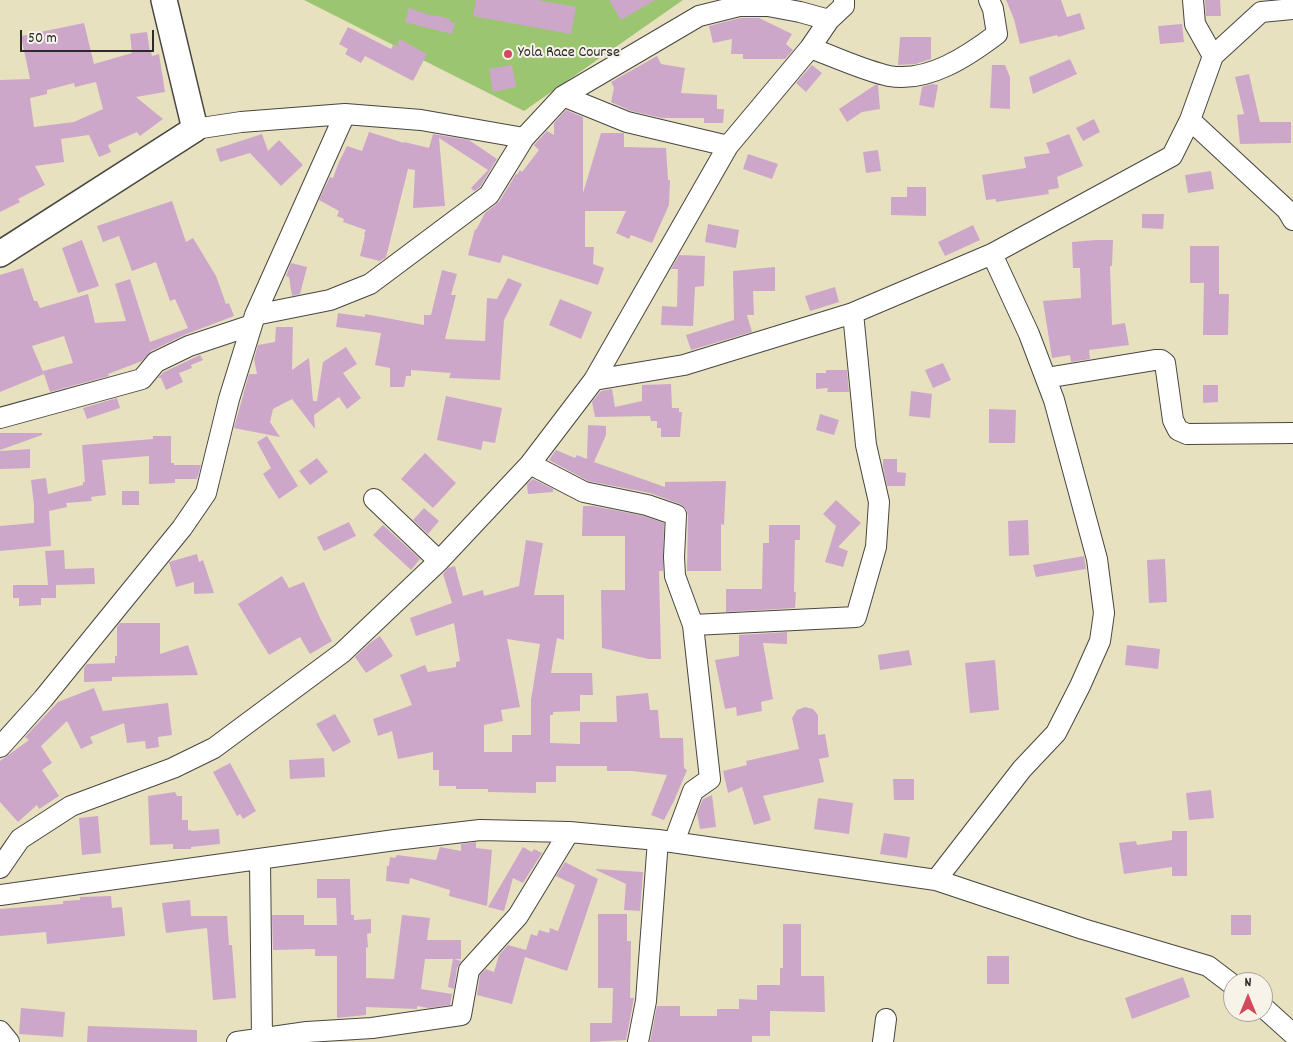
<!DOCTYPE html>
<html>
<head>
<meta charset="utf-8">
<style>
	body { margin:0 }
	#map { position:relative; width:1293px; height:1042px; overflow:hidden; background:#e8e1bf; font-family:Dekko,sans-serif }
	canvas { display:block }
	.north { position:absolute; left:1223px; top:972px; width:50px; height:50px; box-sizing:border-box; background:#f7f3e8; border:1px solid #a5a39c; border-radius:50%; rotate:0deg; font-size:14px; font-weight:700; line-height:20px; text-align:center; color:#2b2b2b }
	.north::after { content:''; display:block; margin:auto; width:18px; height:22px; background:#d1495b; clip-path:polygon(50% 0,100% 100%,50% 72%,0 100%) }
	.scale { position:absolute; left:20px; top:30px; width:134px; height:22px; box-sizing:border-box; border:2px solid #2b2b2b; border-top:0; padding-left:6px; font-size:15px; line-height:18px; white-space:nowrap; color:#2b2b2b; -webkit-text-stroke:4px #f7f3e8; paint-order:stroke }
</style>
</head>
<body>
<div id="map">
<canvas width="1293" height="1042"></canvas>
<div class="north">N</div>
<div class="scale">50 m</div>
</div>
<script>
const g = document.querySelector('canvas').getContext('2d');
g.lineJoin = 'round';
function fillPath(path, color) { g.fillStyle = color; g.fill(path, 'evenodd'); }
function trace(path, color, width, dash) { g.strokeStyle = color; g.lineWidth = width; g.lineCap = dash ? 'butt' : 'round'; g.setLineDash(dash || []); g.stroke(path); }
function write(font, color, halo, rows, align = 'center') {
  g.font = font + ' Dekko,sans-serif'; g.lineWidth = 4; g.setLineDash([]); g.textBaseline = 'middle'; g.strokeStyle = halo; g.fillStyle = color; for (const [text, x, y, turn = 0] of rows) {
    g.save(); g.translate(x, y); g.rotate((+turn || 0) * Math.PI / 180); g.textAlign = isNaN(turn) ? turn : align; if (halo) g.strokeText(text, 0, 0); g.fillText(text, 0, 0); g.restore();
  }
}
fillPath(new Path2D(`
	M304 0H683L524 111Z`), '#9cc571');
fillPath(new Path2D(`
	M476 0H537L576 7 571 34 473 16Z
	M609 0H655L621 20Z
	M1006 0H1061L1067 17 1080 13 1085 29 1058 37 1057 35 1020 44 1014 19Z
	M1205 0H1220L1221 16H1206Z
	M409 8 433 16 434 15 450 19V22L455 23 452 34 405 22Z
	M740 18H759L792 34 786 44 793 50 785 59H743V54H731L732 39 713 43 709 26Z
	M84 23 94 64 132 53 130 34 147 32 150 52H151L152 56 159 54 165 92 136 97 163 119 140 136 137 132 108 145 111 152 99 157 89 135 61 139 64 162 35 166 45 185 18 199 20 202 0 212V80L30 79 21 36ZM96 82 103 109 74 122 34 127 30 98 47 94V90L74 83 75 87Z
	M1182 24 1184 42 1160 44 1158 26Z
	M348 27 391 49 393 45 397 47 399 39 427 54 413 81 365 56 361 63 345 54 348 49 339 44Z
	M900 37H931V59L916 64 898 65Z
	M657 56 661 64 685 68 681 93 717 95V109H724L723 123H704V118H662L631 111 611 102 614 88 611 82Z
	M1070 59 1077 74 1033 94 1029 77Z
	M512 65 516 87 493 92 489 69Z
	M812 65 822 73 806 92 796 83Z
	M992 65H1005L1010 77V109L990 108Z
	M1249 74 1260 122H1291V143L1240 144 1237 115 1244 114 1235 77Z
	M932 84 938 85 934 108 919 105 922 87Z
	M875 85H878L880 109 862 112 847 122 839 109Z
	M566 110 583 117V193L601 133H624V147L666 148 668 180H670L669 205 652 243 631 235 629 239 616 233 626 211H585V247H594L593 264 604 268 598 285 503 255 500 263 468 255 475 229 476 230 485 213 499 202 516 174 517 175 520 170 522 172 539 150 534 145 547 131 554 135V123Z
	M1094 119 1100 132 1083 141 1076 128Z
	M369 132 404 143V142L429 148 433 134 469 140 497 159 480 187 474 191 471 188 488 170 439 138 445 206 413 208 415 170 408 169 386 257 380 261 360 256 365 235 364 234 366 230 343 222 344 219 337 216 339 211 319 200 330 177 333 178 339 162 347 146 362 151Z
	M262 134 268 151 279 140 303 165 281 186 250 153 220 162 216 149Z
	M1069 134 1083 166 1057 177 1059 188 1048 190 1049 194 996 202V199L986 200 982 175 1026 168 1024 157 1050 153 1046 143Z
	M878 150 881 171 866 173 863 152Z
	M748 154 778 164 772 179 743 169Z
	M1211 171 1214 189 1188 193 1185 175Z
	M907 187H926V216L891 215V197H907Z
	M172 201 186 242 193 238 216 276 226 304 229 303 234 316 184 335 151 351 142 361 108 374 109 376 50 392 43 371 73 363 64 336 32 346 44 374 0 392V275L23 268 34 301H37L40 308 88 294 95 323 126 321 115 284 130 279 150 342 188 328 175 299 170 301 156 262 132 271 119 236 103 242 97 226Z
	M1142 214H1164L1163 229 1142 228Z
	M708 224 739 230 736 248 705 242Z
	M973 225 980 240 945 256 938 242Z
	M82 240 99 286 78 293 62 248Z
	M1096 240H1113L1112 266H1110L1112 325 1125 323 1129 345 1089 350 1090 359 1071 362 1070 355 1052 358 1043 301 1081 298 1080 268H1073L1072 242Z
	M1190 246H1219V294H1229L1228 335H1203L1204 283H1190Z
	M679 255 705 256 704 286 695 287 693 326 661 325 662 306 677 307 678 269H671Z
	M291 263 307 267 300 294 292 296 289 277 286 276Z
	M775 267V291H753L754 315H747L752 332 691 350 686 335 734 320 733 271Z
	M442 270 457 274 451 295H456L445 339 485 341 487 298 497 299 508 278 522 284 504 320 500 380 449 378 451 373 411 370V376H406L404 387H390V368L375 365 381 333 336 327 338 313 365 317V314L424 325V315H431Z
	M835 287 839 302 810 311 805 296Z
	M560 299 592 312 581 339 549 325Z
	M276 327H293L292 370 309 358 313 401H317L323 362 346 347 357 364 343 373 361 398 347 409 339 397 314 415 315 429 292 399 273 409 270 422 280 437 234 428 249 374H257L254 359 258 345 275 342Z
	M200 355 203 360 191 365 192 368 179 373 183 382 166 390 161 378H158L164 372Z
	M943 363 951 380 933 388 925 370Z
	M826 370H847L849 392H827L828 388 816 389V373H826Z
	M671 384 672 408H679V412H682L680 437H661V428H657V421H651L650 416 595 417 592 402 601 391 612 389 615 407 642 401V385Z
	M1203 385H1218V402L1203 403Z
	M911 391 932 394 930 418 909 416Z
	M446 396 502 408 495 443 483 441 481 450 437 440Z
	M117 398 120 408 87 419 83 408Z
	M989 409 1016 410 1015 443H989Z
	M820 414 839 420 834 435 816 430Z
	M588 425 606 426V435L594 462 665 487V482L726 481 724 525 721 524V571H687L688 516 686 509 680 504 650 493 588 481 549 460 556 450 575 458 577 455 587 459Z
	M0 433H42V435L0 450Z
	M153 436H171V463H174V465H201L197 479H175V483L149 484V456L102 460 106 495 91 497 92 501 66 503 67 507 49 511 51 546 0 551V526L34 523V505L31 480 46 478 48 494 83 485V482H85L82 445 153 439Z
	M267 436 298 486 279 499 263 474 271 468 257 442Z
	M30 449V468L0 469V451Z
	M425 453 456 483 433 508 401 479Z
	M317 458 328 472 310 485 299 471Z
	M883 459H897V472L906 473 905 486H887L883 467Z
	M533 479 553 489V492L528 494 527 484Z
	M122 491H139V505H122Z
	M836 500 861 523 838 547 848 551 843 567 825 562 836 526 823 514Z
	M583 506H593L644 516 664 523 663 571H659L661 659H648L602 648 601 590H625V536H582Z
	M424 508 439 521 428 534 413 520Z
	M1028 520 1029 555 1009 556 1008 521Z
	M349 522 356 536 324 551 317 537Z
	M383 525 420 559 411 570 373 535Z
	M769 525H800V540H795L794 592H796L795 608 726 612V589H762L763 543H769Z
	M526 540 543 543 534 595H564V640L557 638 551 673H592L593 695H580V711L553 712V715H550V743L580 744V722H617L616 696 648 693 650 710H658L660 738H683L684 768 687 770 674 801 664 820 651 815 667 775 632 771H607V766H556V782H536V793L488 792V789H456V786H439V770H433V752L398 759 392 731 378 736 373 719 412 705 400 675 425 665 428 672 456 667V662L460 661 454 623 416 636 410 618 452 603 443 574 448 568 455 566 463 596 483 590 484 596 519 586ZM507 639 540 644 531 700V735H512V752H484V725L503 721 501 710 520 707Z
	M64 550 65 569 94 568 95 584 56 585V598H41V605L19 606V598H13V585H48L45 551Z
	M197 554 199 562 203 560 214 593 194 594V582L176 587 169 562Z
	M1084 556 1086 569 1036 577 1033 565Z
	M1165 559 1167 602 1149 603 1147 560Z
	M282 576 289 588 304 582 320 618 332 641 310 654 300 637 269 655 238 604Z
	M120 623H160V654L188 645 198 675 112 677V681L84 682V668L87 664 115 663V656H117V627Z
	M787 632V644L763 643 773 699 761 702 762 711 737 716 736 707 725 709 715 660 739 656V635Z
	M380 636 393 656 366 673 355 657 370 643Z
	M1127 645 1160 649 1158 669 1125 665Z
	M909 650 912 665 880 670 878 655Z
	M995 660 999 710 970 713 965 663Z
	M94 688 103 711 168 703 172 735 158 737 159 747 146 749 145 741 127 743 124 723 90 737 93 743 81 749 67 721 41 746 52 763 42 770 59 796 39 809 37 805 18 822 0 802V761L29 740 25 737 58 702Z
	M805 707 813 709 818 715V735L825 734 829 757 819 759 824 782 763 796 771 820 754 825 742 787 728 793 723 771 747 765 746 761 799 749 792 718 797 710Z
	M335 714 351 742 333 752 316 724Z
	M324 758 325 777 290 779 289 760Z
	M230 763 256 811 243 819 240 814 237 816 213 772Z
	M893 779H914V800H894Z
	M1211 790 1214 818 1189 820 1186 793Z
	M175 792 177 796H182V820H188V830H191V831L219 829 220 844 191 847V849H173V844L150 845 148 796Z
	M712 795 716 827 700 829 697 813 703 799Z
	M818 798 853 803 849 834 814 829Z
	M98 816 101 853 82 855 79 818Z
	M1172 831H1187V876H1172V867L1124 874 1119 843 1136 841 1137 845 1172 840Z
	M884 833 910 837 907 858 880 854Z
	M476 842V848L492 850 487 906 449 896 450 890 410 878 409 884 386 881 387 866H389L390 857 395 858 397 855 436 860 440 847 461 851V844Z
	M523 847 532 852 534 849 542 853 523 883 513 878 504 911 488 907Z
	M565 862 598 879 567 971 525 957 512 1004 477 995 480 975 486 969 494 972 499 955 508 945 526 950 531 934 537 936 539 930 549 933 550 928 558 931 575 885 556 876Z
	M596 869 643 872 640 911 624 910 626 884 596 870Z
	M317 879H350L351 915H354V920L371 919V933L367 934 368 947 366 948V978L394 979 402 915 430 918 427 940H461V959H454L461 961 457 968 454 989 448 987 453 959H425L421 989 452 994 450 1005 429 1008 417 1006V1009L366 1007V1015L337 1018V956H315V949L273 950 272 915H304V925H337L336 898H317Z
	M111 896 112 908 122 907 125 936 47 944 46 932 0 936V909L63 904V901L80 900V897Z
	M190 900 191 916H227L229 945H232L236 998 213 1000 207 928 166 933 162 903Z
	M598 914H627V941H631L630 998H634L626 1040 590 1042V1023H612L613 988H598Z
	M1231 915H1251V935H1231Z
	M783 924H801V976H824L825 1012 770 1011V1036H752V1042H650L657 1006H680V1016H717V1009H739V999L757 1000V985H780V968H783Z
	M987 956H1009V984H987Z
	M1183 977 1190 997 1132 1019 1125 998Z
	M21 1008 65 1012 63 1037 19 1034Z
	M88 1026 197 1030V1042H87Z`), '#cda7ca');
const minor = new Path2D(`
	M1193 0 1195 24 1213 56
	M810 48C836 57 862 70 889 76 928 83 968 56 997 34L993 9 989 0
	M563 96 627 122 728 146
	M1190 120 1287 210 1293 220
	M195 129 241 122 345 114 421 120 524 138
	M255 315 330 300 370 284 489 195 524 138 563 96 699 16 739 6H768L800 12 829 20 844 6V0
	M1046 378 1155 360H1161L1165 363 1173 420 1178 430 1187 434 1293 433
	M594 380 684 365 853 313 992 254 1172 156 1190 120 1213 56 1261 12 1293 9
	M0 418 142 379 156 362 189 346 252 325
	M530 464 584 492 647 505 676 515 674 557 675 576 693 625 710 779 693 791 674 842
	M374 499 439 561
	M693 625 856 617 876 547 879 502 866 445 853 313
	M0 747 43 699 182 528 206 493 229 399 255 315 345 114
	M260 860 262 1038
	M0 868 20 839 71 806 173 768 214 748 342 653 439 561 530 464 594 380 728 146 810 48 829 20
	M936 880 1022 769 1056 733 1080 686 1100 641 1104 613 1097 559 1054 400 1029 334 992 254
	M0 895 395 840 480 830 569 832 658 840 936 880 1083 929 1208 966 1233 985
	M1263 1007 1293 1034
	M0 1031 9 1042
	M237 1042 307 1032 372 1028 461 1015 469 970 518 916 569 832
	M638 1042 646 1001 658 840
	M883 1042 886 1019`);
const tertiary = new Path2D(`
	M0 254 195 129 164 0`);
trace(minor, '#474641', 22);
trace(tertiary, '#474641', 28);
trace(minor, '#fff', 20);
trace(tertiary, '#fff', 25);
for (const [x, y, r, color] of [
	[508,54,5,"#d1495b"]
]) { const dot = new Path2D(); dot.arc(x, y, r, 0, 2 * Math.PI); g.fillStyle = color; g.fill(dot); trace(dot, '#f7f3e8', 2); }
write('16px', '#2b2b2b', '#f7f3e8', [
	["Yola Race Course",518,54]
], 'left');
</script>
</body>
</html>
